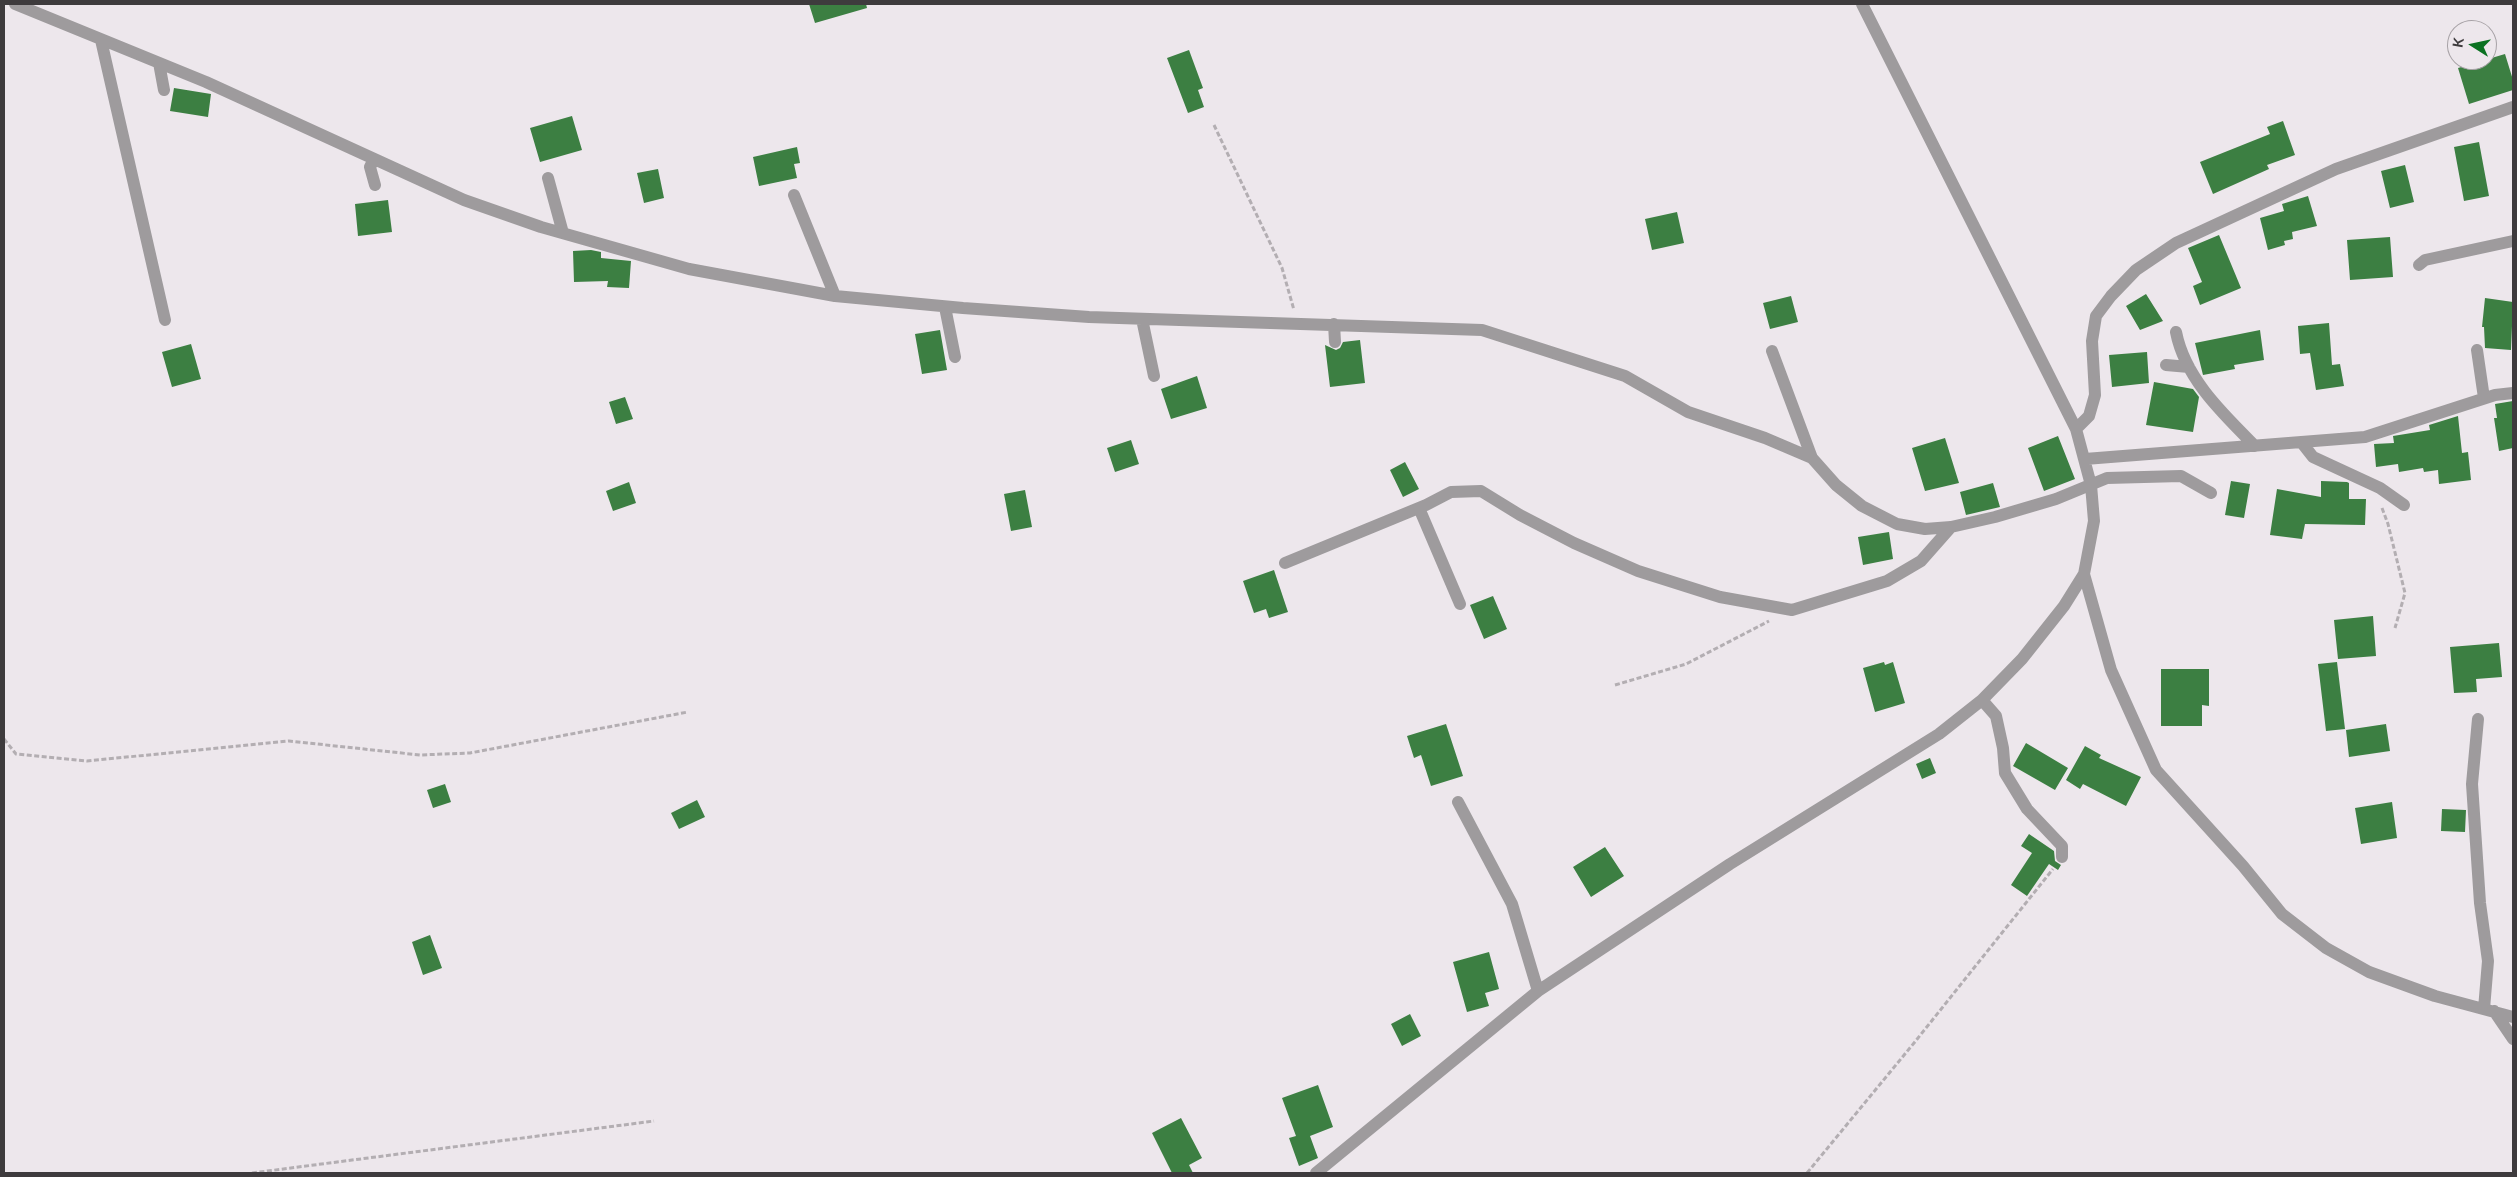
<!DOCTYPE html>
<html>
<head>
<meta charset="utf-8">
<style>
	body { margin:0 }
	#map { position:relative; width:2517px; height:1177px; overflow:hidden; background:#ede7ec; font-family:Lato,sans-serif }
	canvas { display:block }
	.frame { position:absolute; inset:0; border:5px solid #3e3b3d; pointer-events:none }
	.north { position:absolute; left:2447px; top:20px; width:50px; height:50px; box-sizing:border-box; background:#ede7ec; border:1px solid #a7a2a6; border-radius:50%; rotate:280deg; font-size:14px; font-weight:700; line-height:20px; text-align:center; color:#3e3b3d }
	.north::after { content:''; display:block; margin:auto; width:18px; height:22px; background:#0b7222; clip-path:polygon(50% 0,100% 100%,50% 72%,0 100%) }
</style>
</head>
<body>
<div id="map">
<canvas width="2517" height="1177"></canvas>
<div class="frame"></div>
<div class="north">K</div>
</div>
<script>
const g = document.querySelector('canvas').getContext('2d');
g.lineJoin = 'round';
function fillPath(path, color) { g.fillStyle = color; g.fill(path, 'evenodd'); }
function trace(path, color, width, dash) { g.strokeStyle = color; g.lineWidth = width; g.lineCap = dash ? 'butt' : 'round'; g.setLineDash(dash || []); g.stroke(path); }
fillPath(new Path2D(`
	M809 4H866L867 8 815 23Z
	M1189 50 1203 88 1198 90 1204 107 1188 113 1167 58Z
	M2505 54 2513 80V90L2469 104 2458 68Z
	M174 88 211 94 208 117 170 111Z
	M572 116 582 150 540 162 530 128Z
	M2283 121 2295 155 2267 165 2269 169 2213 194 2200 162 2270 134 2267 127Z
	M2479 142 2489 196 2464 201 2454 147Z
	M797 147 800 163 794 164 797 178 759 186 753 157Z
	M2405 165 2414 202 2390 208 2381 171Z
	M658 169 664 198 644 203 637 173Z
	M2308 196 2317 226 2292 232 2293 239 2284 241 2285 245 2268 250 2260 218 2284 211 2282 204Z
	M388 200 392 232 358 236 355 204Z
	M1677 212 1684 243 1652 250 1645 219Z
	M2219 235 2241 288 2200 305 2193 286 2202 282 2188 248Z
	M2390 237 2393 277 2350 280 2347 240Z
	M591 250 601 252V258L631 261 629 288 607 287 608 281 574 282 573 251Z
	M2146 294 2163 321 2140 330 2126 306Z
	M1791 296 1798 322 1770 329 1763 303Z
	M2485 298 2513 302 2511 350 2485 348 2484 327H2482Z
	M2329 323 2332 365 2340 364 2344 386 2316 390 2310 353 2300 354 2298 326Z
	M940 330 947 370 922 374 915 334Z
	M2260 330 2264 360 2234 365 2235 369 2203 375 2195 343Z
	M1360 340 1365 383 1330 387 1325 345 1336 350 1340 348 1343 342Z
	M191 344 201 379 172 387 162 352Z
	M2147 352 2149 383 2112 387 2109 355Z
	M1197 376 1207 408 1171 419 1161 389Z
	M2154 382 2193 389 2199 397 2193 432 2146 425Z
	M625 397 633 419 616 424 609 402Z
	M2513 401V448L2499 451 2494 418H2497L2495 404Z
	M2458 416 2462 453 2468 452 2471 480 2439 484 2438 470 2424 472 2423 468 2399 472 2398 464 2376 467 2374 444 2394 443 2393 436 2430 430 2429 425Z
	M2058 436 2075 479 2044 491 2028 448Z
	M1945 438 1959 483 1925 491 1912 448Z
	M1131 440 1139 464 1115 472 1107 448Z
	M1405 462 1419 489 1403 497 1390 470Z
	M2231 481 2250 484 2244 518 2225 515Z
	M2321 481 2347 482 2349 483V499H2366L2365 525 2305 524 2302 539 2270 535 2277 489 2321 497Z
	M629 482 636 503 613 511 606 491Z
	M1993 483 2000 507 1966 515 1960 492Z
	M1025 490 1032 527 1011 531 1004 494Z
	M1889 532 1893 559 1863 565 1858 537Z
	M1274 570 1288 612 1269 618 1266 609 1254 613 1243 581Z
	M1493 596 1507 629 1484 639 1470 605Z
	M2373 616 2376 656 2338 659 2334 620Z
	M2499 643 2502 677 2476 679 2477 692 2454 693 2450 647Z
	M1884 662 1885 665 1893 662 1905 703 1875 712 1863 668Z
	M2337 662 2345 729 2326 731 2318 664Z
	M2161 669H2209V706L2202 705V726H2161Z
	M1446 724 1463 776 1431 786 1421 755 1414 758 1407 736Z
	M2386 724 2390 751 2349 757 2346 730Z
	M2026 743 2068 768 2055 790 2013 766Z
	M2085 746 2101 755 2099 758 2141 777 2126 806 2083 784 2080 789 2066 780Z
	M1930 758 1936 773 1922 779 1916 764Z
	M445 784 451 802 433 808 427 790Z
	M697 800 705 817 679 829 671 813Z
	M2392 802 2397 838 2361 844 2355 808Z
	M2442 809 2466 810 2465 832 2441 831Z
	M2029 834 2054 851 2055 861 2061 865 2058 870 2049 864 2027 896 2011 885 2032 853 2021 846Z
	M1605 847 1624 876 1591 897 1573 867Z
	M430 935 442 968 423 975 412 942Z
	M1489 952 1499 989 1485 993 1489 1006 1467 1012 1453 962Z
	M1410 1014 1421 1036 1402 1046 1391 1024Z
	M1318 1085 1333 1127 1310 1136 1318 1158 1299 1166 1289 1138 1296 1136 1282 1098Z
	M1181 1118 1202 1158 1189 1165 1193 1173H1172L1152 1133Z`), '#3c7f42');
trace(new Path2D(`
	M1214 125 1282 268 1294 310
	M2382 508 2388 524 2405 593 2395 628
	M1615 685 1686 664 1769 621
	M4 739 16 754 87 761 289 741 420 755 470 753 688 712
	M252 1173 654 1121
	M1807 1173 1914 1043 2053 869`), '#b3aeb2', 3, [5, 2.5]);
trace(new Path2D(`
	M15 4 206 82 464 200 541 227 689 269 835 296 963 308 1089 317 1482 330 1625 376 1688 412 1765 438 1812 458 1836 485 1862 506 1897 524 1925 529 1951 527 1995 517 2056 499 2107 478 2181 476 2211 493
	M101 40 165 320
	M159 63 164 90
	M374 159 370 167 375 185
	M548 178 563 233
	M794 195 835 296
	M2419 265 2425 260 2513 241
	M945 307 955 357
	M1142 319 1154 376
	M1334 324 1335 342
	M2176 332C2185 378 2222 413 2255 446
	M2477 350 2484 398
	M1772 351 1812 458
	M2166 365 2189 367
	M2076 429 2089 416 2095 395 2092 341 2096 316 2111 296 2136 270 2176 243 2336 169 2513 107
	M2302 443 2313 457 2380 488 2404 505
	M2085 459 2365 437 2495 395 2513 393
	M1419 508 1460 604
	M1285 563 1426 505 1451 492 1481 491 1520 515 1574 543 1638 571 1720 597 1792 610 1887 581 1921 561 1951 527
	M2084 574 2111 670 2156 770 2243 866 2282 914 2326 948 2369 972 2435 996 2513 1017
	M1982 700 1996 716 2003 748 2005 773 2027 809 2062 846V857
	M2478 719 2472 784 2480 903 2488 961 2484 1009
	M1458 802 1512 904 1538 991
	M2494 1011 2513 1039
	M1316 1173 1538 991 1730 864 1939 734 1982 700 2022 659 2064 606 2084 574 2094 521 2091 485 2076 429 1862 4`), '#9e9b9d', 12);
</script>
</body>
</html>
